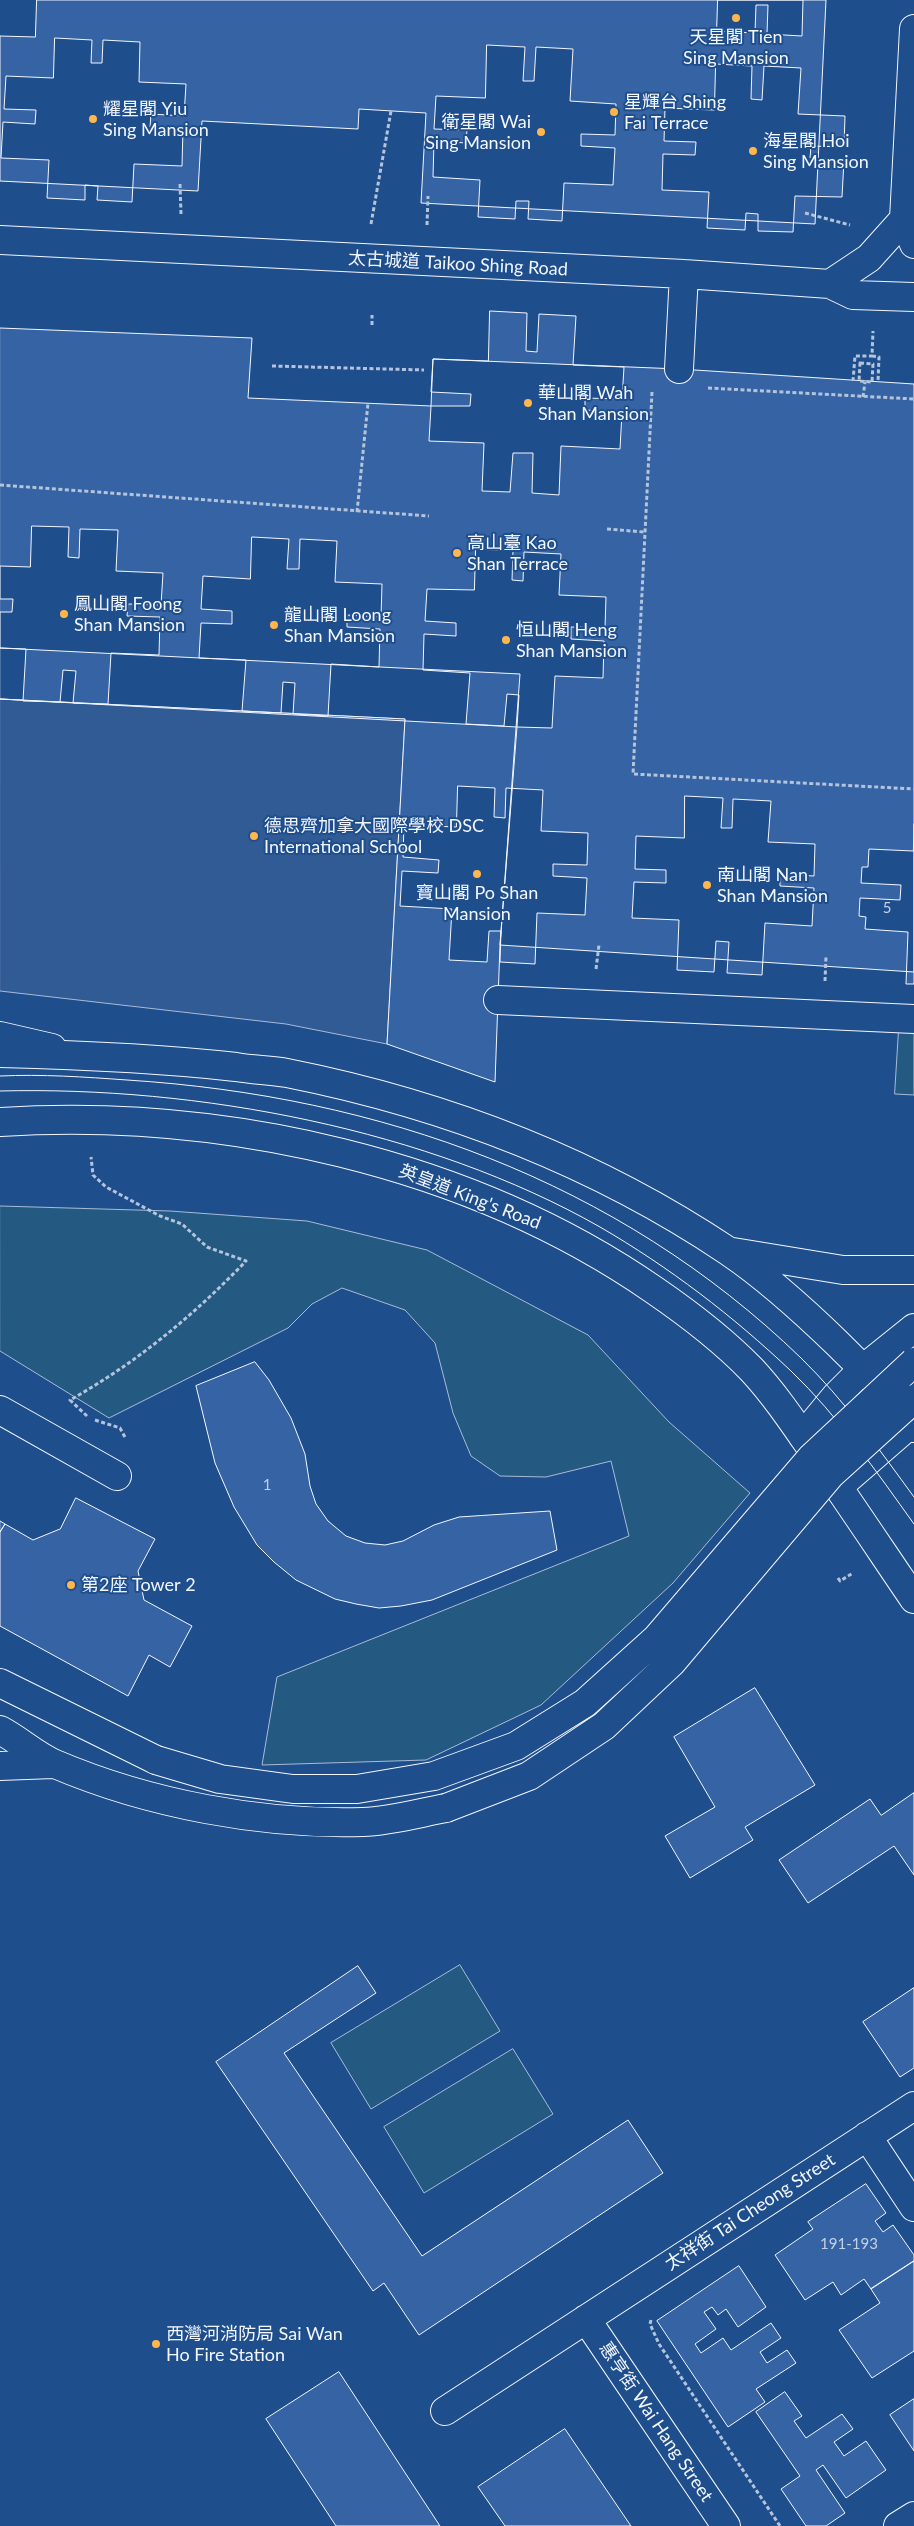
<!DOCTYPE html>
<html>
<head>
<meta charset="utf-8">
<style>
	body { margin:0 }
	canvas { display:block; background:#1f4e8c }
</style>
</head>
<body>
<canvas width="914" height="2526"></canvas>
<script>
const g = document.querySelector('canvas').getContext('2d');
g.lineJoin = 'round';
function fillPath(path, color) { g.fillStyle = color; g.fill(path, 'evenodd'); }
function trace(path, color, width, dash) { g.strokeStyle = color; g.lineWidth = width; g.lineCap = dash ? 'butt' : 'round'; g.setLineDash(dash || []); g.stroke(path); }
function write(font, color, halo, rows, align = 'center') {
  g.font = font + ' Lato,"Noto Sans TC",sans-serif'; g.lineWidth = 4; g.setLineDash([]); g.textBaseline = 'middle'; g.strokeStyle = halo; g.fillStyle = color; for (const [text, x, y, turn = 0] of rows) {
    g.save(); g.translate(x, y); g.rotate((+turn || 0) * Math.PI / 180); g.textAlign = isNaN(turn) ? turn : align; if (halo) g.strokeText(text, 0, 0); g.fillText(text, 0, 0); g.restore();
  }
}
const green = new Path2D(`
	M899 1029H914V1095L895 1094Z
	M0 1206 170 1211 307 1221 427 1250 588 1335 669 1422 750 1493 673 1583 541 1705 426 1760 262 1765 277 1677 629 1536 611 1461 546 1477 500 1476 471 1456 453 1413 435 1343 405 1310 342 1288 312 1304 288 1328 109 1418 0 1351Z
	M460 1965 500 2031 371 2109 331 2043Z
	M513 2049 553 2114 424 2193 384 2127Z`);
fillPath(green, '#245a82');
trace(green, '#a8bbd7', 1);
const parking = new Path2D(`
	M0 699 405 719 387 1044 286 1024 0 991Z`);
fillPath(parking, '#305b95');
trace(parking, '#a8bbd7', 1);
const building = new Path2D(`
	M37 0H826L815 224 421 203 426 113 359 109 358 129 202 121 198 191 0 181V36L35 37Z
	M718 0H803L802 36 767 34 768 5H756L755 33 717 31Z
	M55 38 92 40 91 63H102L103 40 140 42 139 82 186 84 184 116 151 114 150 127 183 128 182 166 134 164 132 202 97 200 98 186 85 185V200L47 198 49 160 1 158 3 122 35 124 36 110 4 109 6 76 53 78Z
	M487 45 525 47 523 81H534L536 47 573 49 570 101 616 104 615 135 581 134V146L615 148 613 185 564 183 562 221 528 219 529 201H516L515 219 478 217 480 180 433 177 434 141 466 143 467 130 434 129 436 96 485 98Z
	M716 64 752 66 751 99 762 100 764 66 801 68 798 114 845 116 844 147 811 146 810 158 844 160 842 197 795 196 793 232 758 231V214L746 213 745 230 707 228 709 192 662 190 663 154 695 155 696 142 664 141 665 108 714 110Z
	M490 311 527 313 526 351 537 352 539 314 576 316 573 365 624 367 622 399 585 398V410L622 412 620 449 561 446 559 495 532 493 533 453H513L510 492 482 491 484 443 429 441 431 406H470L471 394 431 392 433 359 488 361Z
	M0 328 252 338 248 398 431 406 433 359 679 369 914 384V972L500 945 517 727 0 699Z
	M32 526 69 527 68 557 79 558 80 529 118 530 116 571 163 573 161 605 128 604 127 616 160 617 159 655 111 653 108 704 73 703 76 671 63 670 60 702 23 701 26 649 0 648V612H12L13 599H0V566L30 567Z
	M252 537 289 539 287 569H299L300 539 337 541 335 582 382 584 381 617 347 615V627L380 629 379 667 331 664 328 716 293 714 295 683 283 682 281 713 242 711 246 660 199 658 201 623 232 624V611L201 609 203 576 250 579Z
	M476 549 513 551 512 580 523 581 524 552 561 554 559 595 606 597 605 628 571 627V639L604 641 603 678 555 676 552 728 517 727 519 695 507 694 504 726 466 724 470 673 423 670 424 634 456 636V623L425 621 427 589 474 590Z
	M0 648 520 674 500 945 495 1082 387 1044 405 719 0 699Z
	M458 786 495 788 494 817 505 818 506 788 543 790 541 831 588 833 587 865 553 864V876L587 878 585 915 537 913 535 964 500 962 501 931H489L487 962 449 960 452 909 400 906 402 871 438 873 439 860 403 857 404 825 456 827Z
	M685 796 723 798 721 828H732L733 799 771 801 768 842 815 844 814 876 780 874V886L814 888 812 926 765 923 762 975 727 973 729 942 716 941 714 972 677 970 679 920 632 918 634 882 666 883V870L635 869 636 836 684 838Z
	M914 824V984H906L908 932 865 929 866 917 859 916 860 898 900 900 901 885 861 883 862 867H868L869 849 913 851Z
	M255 1362 269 1380 291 1418 305 1454 310 1486 316 1504 328 1521 346 1536 365 1543 385 1545 403 1541 434 1525 459 1517 550 1511 557 1550 432 1600 401 1606 379 1608 356 1604 335 1599 296 1580 274 1562 257 1545 234 1507 215 1463 196 1386Z
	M76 1498 155 1539 138 1571 144 1600 192 1626 170 1667 149 1655 128 1696 0 1626V1532L5 1524 33 1540 60 1529Z
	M0 1521 5 1524 0 1532Z
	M755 1688 815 1785 745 1827 753 1840 690 1878 665 1836 715 1807 674 1737Z
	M914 1793V1875L894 1846 808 1903 779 1860 870 1799 881 1815Z
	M358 1966 376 1993 284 2053 422 2256 628 2120 663 2173 419 2335 384 2283 373 2291 216 2062Z
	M914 1988V2068L900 2077 863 2022Z
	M866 2184 886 2213 875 2221 883 2232 893 2225 914 2255V2261L871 2289 864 2279 841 2295 833 2282 805 2300 775 2255 813 2229 808 2222Z
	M914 2261V2351L872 2378 839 2330 880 2303 871 2289Z
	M739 2266 766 2307 738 2327 726 2309 718 2315 712 2307 704 2312 716 2329 695 2344 701 2353 723 2338 731 2350 771 2323 781 2338 760 2352 767 2363 787 2350 796 2363 756 2389 765 2402 728 2427 657 2321Z
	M339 2372 440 2526H336L266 2419Z
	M785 2392 802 2416 794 2421 806 2438 842 2414 853 2429 834 2442 844 2456 866 2441 886 2470 846 2498 823 2465 816 2470 845 2513 826 2526H806L781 2489 800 2476 756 2412Z
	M914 2399V2451L890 2415Z
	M565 2429 631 2526H505L478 2487Z`);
fillPath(building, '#3563a3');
trace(building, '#f2f6ff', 1);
const minor = new Path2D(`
	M914 29 904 219 914 244
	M0 240 684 274 830 284 853 295 914 297
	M830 284 869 258 904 219
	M679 369 684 274
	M498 1000 914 1019
	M0 1036 52 1048
	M0 1410 117 1476
	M803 1436 836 1396 863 1369 914 1328
	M838 1487 914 1421
	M867 2136 914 2207
	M586 2319 726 2526
	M445 2411 914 2106
	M898 2526 914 2516`);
const major = new Path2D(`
	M0 1053C79 1055 157 1058 236 1067 253 1070 270 1070 287 1073 443 1104 595 1162 728 1251 768 1278 804 1311 838 1344 864 1370 893 1397 914 1428
	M0 1122C223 1108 469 1162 654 1290 689 1314 723 1340 752 1370 777 1397 797 1428 818 1458 851 1505 882 1552 914 1599
	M733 1252 843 1270H914`);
const highway = new Path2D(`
	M0 1683 156 1760
	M0 1730C19 1740 36 1756 55 1764 149 1804 262 1825 363 1822 390 1821 419 1813 446 1808
	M0 1766 53 1764`);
trace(minor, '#f2f6ff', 30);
trace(major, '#f2f6ff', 30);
trace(highway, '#f2f6ff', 30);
trace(new Path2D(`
	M180 184 181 214
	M805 213 850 225
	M371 224 391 111
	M427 225 428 196
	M372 325V315
	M872 356 879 357 878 382
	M860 363 873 364 872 382 859 381Z
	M272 366 424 370
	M853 381 855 356H872L873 331
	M708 388 914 399
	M652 392 633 774 914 789
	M863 397 865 382
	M0 485 429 516
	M357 512 368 403
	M607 529 644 532
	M596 969 599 945
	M825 981 826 956
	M87 1416 70 1400C136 1363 193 1316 246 1261L207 1247 182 1224 160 1216 106 1187 93 1175 91 1157
	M95 1420 120 1428 126 1439
	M838 1578 840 1581 853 1573
	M651 2320 650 2324 659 2344 780 2526`), '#b3c4dc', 3, [4, 2.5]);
trace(minor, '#1f4e8c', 28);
trace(major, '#1f4e8c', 28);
trace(highway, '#1f4e8c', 28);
trace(new Path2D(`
	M0 1076C42 1074 85 1077 127 1080 379 1096 617 1180 801 1358 844 1400 879 1449 914 1497
	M0 1091C197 1086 428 1129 600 1227 669 1267 733 1316 791 1371 838 1416 876 1471 914 1524`), '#f2f6ff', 1);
const highwayBridge = new Path2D(`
	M156 1760 220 1779 293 1789H357L434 1776 516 1746 585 1703 656 1639 811 1458 914 1362
	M446 1808 529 1776 604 1726 672 1662 831 1474 914 1399`);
trace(highwayBridge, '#f2f6ff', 30, []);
trace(highwayBridge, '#1f4e8c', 28);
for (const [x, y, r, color] of [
	[736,18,5,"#ffb74d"],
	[614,112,5,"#ffb74d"],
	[93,119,5,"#ffb74d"],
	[541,132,5,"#ffb74d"],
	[753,151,5,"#ffb74d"],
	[528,403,5,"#ffb74d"],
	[457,553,5,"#ffb74d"],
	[64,614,5,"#ffb74d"],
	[274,625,5,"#ffb74d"],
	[506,640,5,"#ffb74d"],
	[254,836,5,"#ffb74d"],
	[477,874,5,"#ffb74d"],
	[707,885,5,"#ffb74d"],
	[71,1585,5,"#ffb74d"],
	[156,2344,5,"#ffb74d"]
]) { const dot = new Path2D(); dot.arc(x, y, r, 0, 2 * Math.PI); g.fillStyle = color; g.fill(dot); trace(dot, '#1f4e8c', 2); }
write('15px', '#c3d1e8', null, [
	["5",887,908],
	["1",267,1485],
	["191-193",849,2244]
]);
write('18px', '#f2f6ff', '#1f4e8c', [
	["天星閣 Tien",736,37,"center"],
	["Sing Mansion",736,58,"center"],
	["星輝台 Shing",624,102],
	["Fai Terrace",624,123],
	["耀星閣 Yiu",103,109],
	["Sing Mansion",103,130],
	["衛星閣 Wai",531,122,"right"],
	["Sing Mansion",531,143,"right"],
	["海星閣 Hoi",763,141],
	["Sing Mansion",763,162],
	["華山閣 Wah",538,393],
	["Shan Mansion",538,414],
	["高山臺 Kao",467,543],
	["Shan Terrace",467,564],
	["鳳山閣 Foong",74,604],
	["Shan Mansion",74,625],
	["龍山閣 Loong",284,615],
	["Shan Mansion",284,636],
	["恒山閣 Heng",516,630],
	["Shan Mansion",516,651],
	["德思齊加拿大國際學校 DSC",264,826],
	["International School",264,847],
	["南山閣 Nan",717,875],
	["Shan Mansion",717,896],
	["寶山閣 Po Shan",477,893,"center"],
	["Mansion",477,914,"center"],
	["第2座 Tower 2",81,1585],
	["西灣河消防局 Sai Wan",166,2334],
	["Ho Fire Station",166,2355]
], 'left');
write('18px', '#f2f6ff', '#1f4e8c', [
	["太古城道 Taikoo Shing Road",458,264,3],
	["英皇道 King's Road",470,1197,21],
	["太祥街 Tai Cheong Street",750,2212,-33],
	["惠亨街 Wai Hang Street",656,2422,56]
]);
</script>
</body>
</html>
